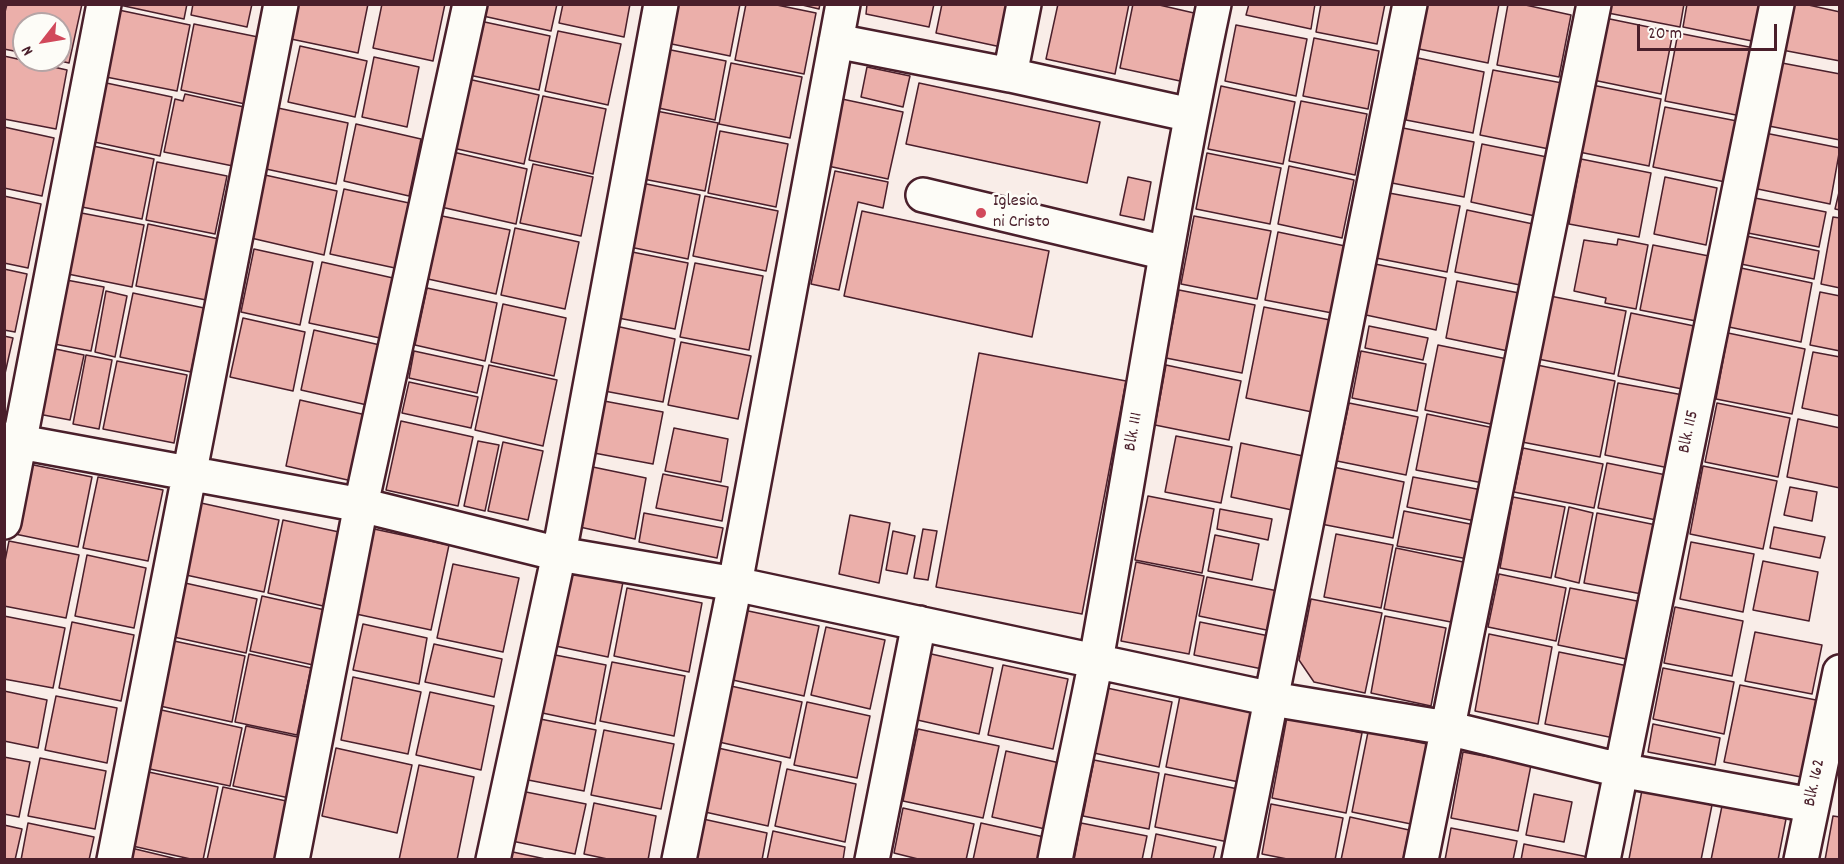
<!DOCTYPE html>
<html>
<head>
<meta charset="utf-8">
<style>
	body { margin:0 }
	#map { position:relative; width:1844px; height:864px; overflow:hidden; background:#f9ede8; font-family:Dekko,sans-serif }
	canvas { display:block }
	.frame { position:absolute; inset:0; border:6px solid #4a1f2b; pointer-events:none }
	.north { position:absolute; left:12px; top:12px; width:60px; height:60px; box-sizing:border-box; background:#fdfcf7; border:2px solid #b5a4a5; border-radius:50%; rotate:239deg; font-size:16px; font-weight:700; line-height:24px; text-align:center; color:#4a1f2b }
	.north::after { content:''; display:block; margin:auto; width:21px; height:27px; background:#d1495b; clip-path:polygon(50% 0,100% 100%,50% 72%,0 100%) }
	.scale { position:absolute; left:1637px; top:24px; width:140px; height:27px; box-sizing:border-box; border:3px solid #4a1f2b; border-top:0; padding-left:8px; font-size:18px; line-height:21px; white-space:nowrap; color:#4a1f2b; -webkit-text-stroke:4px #fdfcf7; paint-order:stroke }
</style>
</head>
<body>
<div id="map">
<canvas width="1844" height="864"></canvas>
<div class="frame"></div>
<div class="north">N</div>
<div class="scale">20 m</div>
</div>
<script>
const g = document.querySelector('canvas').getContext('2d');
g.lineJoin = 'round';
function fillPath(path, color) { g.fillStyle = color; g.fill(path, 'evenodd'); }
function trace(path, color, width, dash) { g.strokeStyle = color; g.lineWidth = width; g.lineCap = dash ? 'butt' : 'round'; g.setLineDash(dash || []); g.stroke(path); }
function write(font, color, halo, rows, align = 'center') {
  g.font = font + ' Dekko,sans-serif'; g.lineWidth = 5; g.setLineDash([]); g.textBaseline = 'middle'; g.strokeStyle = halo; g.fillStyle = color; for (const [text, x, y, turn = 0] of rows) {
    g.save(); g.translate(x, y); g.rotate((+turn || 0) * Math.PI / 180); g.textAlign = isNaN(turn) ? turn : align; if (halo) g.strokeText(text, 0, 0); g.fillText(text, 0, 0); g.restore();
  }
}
const building = new Path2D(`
	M7 4H82L69 63 56 60H60V24H24V53L4 49V16Z
	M115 4H187L184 19Z
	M193 4H252L247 27 191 15Z
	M298 4H368L358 53 291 39Z
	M382 4H445L433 61 373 48Z
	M485 4H557L551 31 483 16Z
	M563 4H630L624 37 559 23Z
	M669 4H740L730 56 662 42Z
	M746 4H772L816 13 804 74 735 60Z
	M798 4H820L819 9Z
	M867 4H934L929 27 866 14Z
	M942 4H1010L1001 47 936 33Z
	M1058 4H1129L1115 74 1046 59Z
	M1133 4H1155L1194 13 1180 81 1120 68Z
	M1249 4H1315L1311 29 1246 15Z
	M1321 4H1385L1377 44 1316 32Z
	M1427 4H1499L1488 63 1419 49Z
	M1508 4H1521L1571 15 1559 77 1497 65Z
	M1610 4H1684L1680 27 1608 13Z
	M1687 4H1764L1757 42 1683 27Z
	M1791 4H1804L1840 12V61L1782 50Z
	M114 9 190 25 177 91 101 76Z
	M1605 18 1673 32 1661 94 1593 80Z
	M480 21 550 36 539 90 469 75Z
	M194 24 258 37 245 104 181 90Z
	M1236 25 1307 39 1296 96 1225 81Z
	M558 31 621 44 608 105 545 91Z
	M1678 33 1754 48 1741 116 1665 101Z
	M1314 38 1379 51 1368 109 1303 96Z
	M300 46 367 61 355 117 288 102Z
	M661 48 726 61 715 120 649 106Z
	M4 56 67 70 56 129 4 119Z
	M374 57 419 67 407 127 362 117Z
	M1418 58 1484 72 1473 133 1406 120Z
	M731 63 802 77 790 138 719 124Z
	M1782 63 1840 74V140L1769 126Z
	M867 67 910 76 903 107 861 97Z
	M1493 70 1562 83 1549 149 1480 135Z
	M468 79 539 95 524 164 453 148Z
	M97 81 172 97 160 156 85 140Z
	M919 83 1100 122 1087 183 906 144Z
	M1592 85 1661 99 1649 166 1579 152Z
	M1221 86 1295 102 1283 164 1208 149Z
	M185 94 244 107 233 166 164 152 175 99 183 101Z
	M543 96 606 109 593 174 529 160Z
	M842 99 903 112 888 179 828 166Z
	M1301 101 1367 114 1355 175 1289 161Z
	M1665 107 1742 122 1730 183 1653 167Z
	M278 108 348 123 336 184 266 169Z
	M646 109 718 123 705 191 633 177Z
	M356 124 421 139 409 196 344 181Z
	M4 127 54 138 42 196 4 188Z
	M1403 128 1474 142 1464 197 1392 183Z
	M720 131 788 144 776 207 708 193Z
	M1765 133 1840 148 1830 204 1753 188Z
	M84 144 154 159 142 219 72 205Z
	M1482 144 1547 157 1535 216 1471 202Z
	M453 152 527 169 516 224 441 207Z
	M1207 153 1281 168 1270 224 1196 209Z
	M1581 159 1651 173 1639 237 1569 224Z
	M157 162 227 176 215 234 146 220Z
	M533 164 593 177 581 236 520 223Z
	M1289 166 1354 180 1342 238 1278 224Z
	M835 171 888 182 883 208 858 202 839 290 811 284Z
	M265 175 337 191 324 255 251 238Z
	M1128 177 1151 182 1144 220 1120 215Z
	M1665 177 1717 188 1706 245 1654 234Z
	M637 182 700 195 688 259 625 246Z
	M1840 188V210L1835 209Z
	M344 189 409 203 395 268 330 254Z
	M1389 193 1460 206 1447 272 1376 258Z
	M4 196 41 204 28 268 4 263Z
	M705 196 778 211 766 271 693 256Z
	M1755 198 1826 212 1819 247 1748 233Z
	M1467 210 1533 224 1520 285 1455 272Z
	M71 211 144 225 132 287 58 272Z
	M862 211 1049 251 1032 337 844 296Z
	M442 216 510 230 496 294 428 279Z
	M1194 216 1271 231 1257 299 1181 284Z
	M1833 217 1840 218V288L1821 284Z
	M148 224 219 239 206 300 136 286Z
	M515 228 579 242 565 309 501 295Z
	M1278 232 1345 246 1332 313 1265 300Z
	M1746 236 1819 251 1814 279 1741 264Z
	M1618 239 1648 245 1636 309 1605 303 1606 298 1574 291 1584 240 1617 245Z
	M1653 245 1714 257 1701 322 1640 310Z
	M254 249 313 262 300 325 241 312Z
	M622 250 688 263 675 329 608 316Z
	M322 262 393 278 380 338 309 323Z
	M695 263 763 276 749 350 680 337Z
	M1375 264 1446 278 1436 330 1366 315Z
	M1741 268 1812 283 1801 342 1729 327Z
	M4 269 27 274 15 332 4 330Z
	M61 279 104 287 91 351 49 343Z
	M1457 281 1519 293 1508 351 1446 338Z
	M427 288 497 303 485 361 415 345Z
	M1179 290 1255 305 1242 373 1166 358Z
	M106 291 127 296 115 357 95 352Z
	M1820 292 1840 296V351L1810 345Z
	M133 293 204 308 191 372 120 357Z
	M1550 296 1626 311 1614 374 1538 359Z
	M503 304 566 318 554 376 491 362Z
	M1264 307 1330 320 1312 412 1246 398Z
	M1631 313 1704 328 1692 391 1618 376Z
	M243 318 305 332 293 391 230 377Z
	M611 325 675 339 663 402 599 390Z
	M1369 326 1428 338 1423 360 1365 348Z
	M314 330 380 345 367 405 301 390Z
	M1728 333 1805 349 1792 414 1716 399Z
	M4 336 13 338 4 378Z
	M681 342 751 356 738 419 668 405Z
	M1438 345 1507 359 1495 425 1425 410Z
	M46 347 84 355 70 420 33 413Z
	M414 351 483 366 477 393 409 378Z
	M1361 351 1426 364 1417 411 1352 398Z
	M1813 352 1840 357V416L1802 408Z
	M979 353 1126 381 1082 614 936 587Z
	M86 355 112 360 99 429 73 424Z
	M117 361 187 375 174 443 103 429Z
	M489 365 557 380 543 446 475 430Z
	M1166 365 1241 381 1229 440 1155 425Z
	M1537 365 1615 381 1600 457 1522 442Z
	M409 382 478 397 471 428 402 413Z
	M1618 383 1683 395 1669 468 1605 455Z
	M300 400 366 415 352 481 286 466Z
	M604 401 663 412 653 464 594 453Z
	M1349 403 1418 417 1406 475 1337 461Z
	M1717 403 1790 418 1778 477 1705 462Z
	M1427 414 1494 428 1483 483 1416 470Z
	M1798 419 1840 428V488L1787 477Z
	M401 421 473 437 458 506 386 490Z
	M674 428 728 439 721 482 665 471Z
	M1176 436 1232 447 1221 503 1165 492Z
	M478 441 499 445 485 511 464 506Z
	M503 442 543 451 528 520 488 511Z
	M1241 443 1303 456 1292 510 1231 497Z
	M1523 448 1603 464 1594 508 1514 492Z
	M24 463 92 477 78 547 10 533Z
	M1607 463 1671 476 1661 521 1598 508Z
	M588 466 646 478 635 539 575 526Z
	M1703 466 1777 481 1763 549 1690 534Z
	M1333 467 1404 482 1393 538 1321 524Z
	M663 474 728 487 722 521 656 508Z
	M98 477 163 490 148 561 83 548Z
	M1413 477 1482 490 1475 521 1407 507Z
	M1790 487 1817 492 1812 521 1784 515Z
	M1148 496 1214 509 1202 573 1135 560Z
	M1513 497 1565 507 1551 578 1500 568Z
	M201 503 279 520 264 592 186 575Z
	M1569 507 1593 513 1579 583 1555 577Z
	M1220 509 1272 519 1268 540 1217 529Z
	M1404 511 1475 525 1468 559 1397 546Z
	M644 513 723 528 717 558 639 542Z
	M1597 513 1661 526 1647 595 1584 583Z
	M850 515 890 523 879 583 839 574Z
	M283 520 339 532 323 606 268 593Z
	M1774 527 1825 537 1820 558 1770 548Z
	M374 529 449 545 431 630 356 614Z
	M923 529 937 531 928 580 914 578Z
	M893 531 915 536 907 574 886 570Z
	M1336 534 1393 545 1381 608 1324 597Z
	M1215 535 1259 544 1252 580 1208 571Z
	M9 541 79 555 66 618 4 606V566Z
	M1691 542 1754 554 1743 612 1680 599Z
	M1396 548 1468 563 1456 623 1384 609Z
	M87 555 146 568 134 628 75 616Z
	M1763 561 1818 572 1809 621 1753 610Z
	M1136 562 1204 576 1189 654 1121 641Z
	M453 564 519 578 503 652 437 638Z
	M561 570 623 582 608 657 546 644Z
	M1499 574 1566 588 1556 641 1488 627Z
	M1207 577 1283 592 1276 632 1199 616Z
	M185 583 257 599 246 653 174 637Z
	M627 588 702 603 689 672 614 656Z
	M1570 588 1642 602 1631 660 1558 645Z
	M262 596 325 610 313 665 250 651Z
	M1311 599 1382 613 1365 693 1314 682 1299 660Z
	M1675 607 1743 621 1732 676 1664 663Z
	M739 609 819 626 804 696 724 678Z
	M4 616 65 628 53 688 4 679Z
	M1385 616 1446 628 1431 706 1371 693Z
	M72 622 134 635 121 701 59 688Z
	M1200 622 1274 637 1267 670 1194 655Z
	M363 624 427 638 419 684 353 670Z
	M826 627 885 640 870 709 811 695Z
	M1755 632 1822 645 1812 694 1745 681Z
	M1489 634 1552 647 1538 724 1475 711Z
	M174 641 245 656 232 722 160 706Z
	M434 644 502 659 494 697 425 682Z
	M540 652 606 665 595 724 528 710Z
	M1559 652 1628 666 1614 738 1545 724Z
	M927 653 993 668 979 734 913 719Z
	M249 654 311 668 297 735 235 722Z
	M612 662 685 676 674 736 600 721Z
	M1003 665 1068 679 1053 749 988 735Z
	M1663 668 1734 682 1724 734 1653 719Z
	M353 677 421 692 408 754 341 740Z
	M1740 685 1816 700 1801 777 1724 762Z
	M731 686 802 702 790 758 719 742Z
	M1107 688 1172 702 1159 767 1094 753Z
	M4 691 47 700 38 748 4 741Z
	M430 692 494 706 481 770 416 755Z
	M56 696 117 708 107 763 45 750Z
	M1180 696 1253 710 1239 782 1166 767Z
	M807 702 870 716 857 778 794 765Z
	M157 709 242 728 230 786 145 768Z
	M525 716 596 730 584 791 513 777Z
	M1287 717 1362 733 1346 813 1272 798Z
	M1653 724 1720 738 1715 765 1648 752Z
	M246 726 307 739 294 799 233 786Z
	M918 729 999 746 983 818 903 801Z
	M604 730 674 744 661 809 591 795Z
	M1368 732 1427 744 1411 824 1352 812Z
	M336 748 412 765 397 833 322 816Z
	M718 748 781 762 768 826 705 812Z
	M1006 751 1060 763 1045 829 992 817Z
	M1463 752 1531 765 1518 831 1451 818Z
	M4 757 30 762 19 817 4 814Z
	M40 758 106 771 95 829 28 816Z
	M1094 760 1159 773 1149 829 1083 816Z
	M419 765 474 777 457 860H399Z
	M787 769 856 784 845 842 775 826Z
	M144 771 218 787 203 860H195L128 845Z
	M1165 774 1238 789 1228 842 1155 827Z
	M223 787 295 803 283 860H207Z
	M511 789 586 804 575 854 502 839Z
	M1642 790 1712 805 1701 860 1629 859Z
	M1534 794 1572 802 1564 842 1526 835Z
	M594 803 656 816 648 860H612L584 854Z
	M1271 804 1343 818 1335 860H1292L1262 854Z
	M1722 806 1786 819 1778 860H1711Z
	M903 808 974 824 966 860H922L894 853Z
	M1833 816 1840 817V860H1825Z
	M1350 817 1409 830 1403 860H1341Z
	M703 819 767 833 762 860H694Z
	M28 823 94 837 89 860H21Z
	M981 823 1044 837 1040 860H973Z
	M1081 823 1147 836 1142 860H1074Z
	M4 825 22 829 15 860H4Z
	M1451 828 1517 841 1513 860H1445Z
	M773 831 845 847 843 860H767Z
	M1156 834 1216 847 1213 860H1151Z
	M1524 844 1593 858V860H1521Z
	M127 847 181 860H124Z
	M499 849 550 860H497Z`);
fillPath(building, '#ebafaa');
trace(building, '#4a1f2b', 1.5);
const minor = new Path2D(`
	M836 41 1010 75 1191 115
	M1010 75 1024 4
	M923 195 1166 253
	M4 439 361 505 559 554 735 584 1272 699 1447 728 1620 770 1811 805
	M4 522 104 4
	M114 860 281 4
	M292 860 361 505 470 4
	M493 860 559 554 661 4
	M679 860 735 584 843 4
	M872 860 919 623
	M1055 860C1068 793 1083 727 1096 660 1136 441 1168 222 1214 4
	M1239 860 1410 4
	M1421 860 1594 4
	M1603 860 1777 4
	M1801 860 1840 672`);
trace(minor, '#4a1f2b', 38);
trace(minor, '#fdfcf7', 33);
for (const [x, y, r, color] of [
	[981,213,6,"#d1495b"]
]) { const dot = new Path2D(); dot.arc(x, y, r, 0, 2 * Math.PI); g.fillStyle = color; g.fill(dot); trace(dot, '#fdfcf7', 2); }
write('18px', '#4a1f2b', '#fdfcf7', [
	["Iglesia",993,203],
	["ni Cristo",993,224]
], 'left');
write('18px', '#4a1f2b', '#fdfcf7', [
	["Blk. 111",1135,432,-80],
	["Blk. 115",1690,432,-78],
	["Blk. 162",1816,783,-78]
]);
</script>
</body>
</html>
